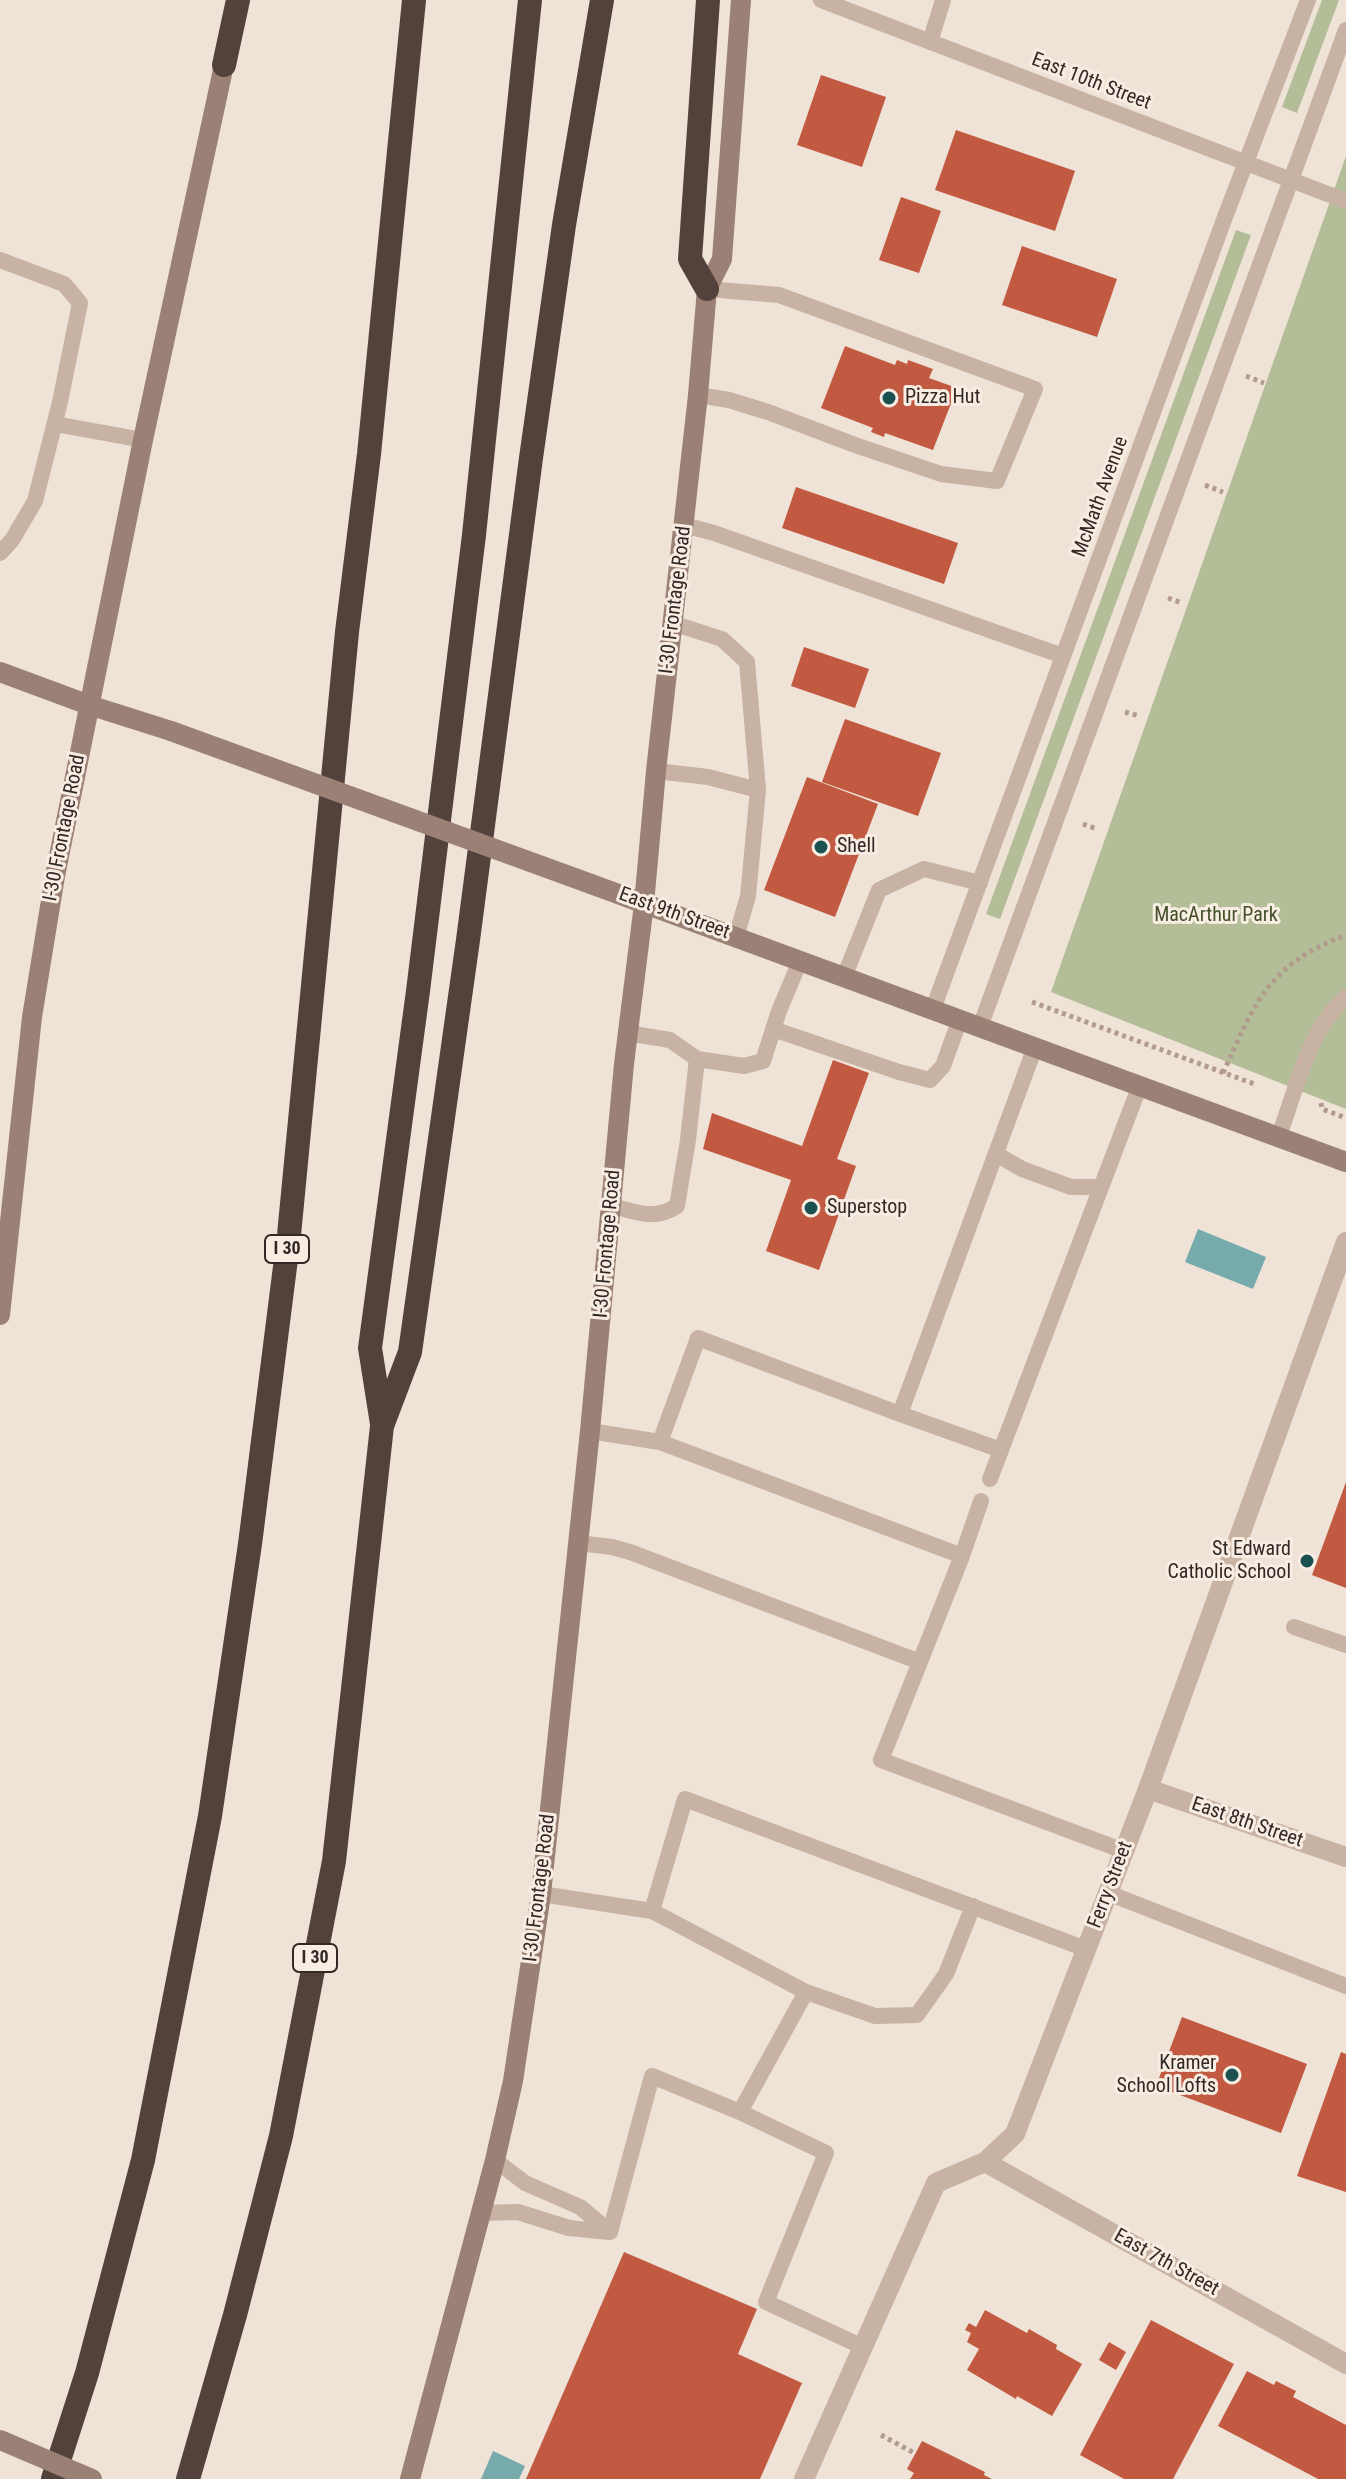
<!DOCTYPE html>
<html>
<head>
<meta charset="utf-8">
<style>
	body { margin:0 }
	canvas { display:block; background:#efe2d7 }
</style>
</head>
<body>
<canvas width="1346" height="2479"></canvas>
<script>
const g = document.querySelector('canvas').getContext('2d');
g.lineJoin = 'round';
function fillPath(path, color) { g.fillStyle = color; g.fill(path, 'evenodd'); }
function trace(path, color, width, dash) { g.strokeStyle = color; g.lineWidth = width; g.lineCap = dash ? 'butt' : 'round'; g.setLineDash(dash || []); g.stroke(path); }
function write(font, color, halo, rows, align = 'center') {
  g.font = font + ' "Roboto Condensed",sans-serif'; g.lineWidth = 6; g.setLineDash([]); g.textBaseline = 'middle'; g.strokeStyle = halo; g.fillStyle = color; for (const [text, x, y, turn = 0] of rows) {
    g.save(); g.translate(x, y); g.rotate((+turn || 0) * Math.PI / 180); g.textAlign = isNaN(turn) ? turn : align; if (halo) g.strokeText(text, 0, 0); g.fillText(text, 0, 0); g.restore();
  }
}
fillPath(new Path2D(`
	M1322 0H1339L1297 113 1282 107Z
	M1346 156V1109L1051 992Z
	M1236 230 1251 235 1000 919 986 914Z`), '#b3be98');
fillPath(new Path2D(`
	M1198 1229 1266 1257 1253 1289 1185 1262Z
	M493 2451 525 2466 519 2479H481Z`), '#77abab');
fillPath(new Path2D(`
	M821 75 886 97 862 167 797 145Z
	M956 130 1075 171 1055 231 935 190Z
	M901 197 941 211 919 273 879 260Z
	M1022 246 1117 279 1097 337 1002 305Z
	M845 346 895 365 897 360 907 364 908 360 933 369 929 378 957 388 933 450 885 433 884 437 871 432 873 428 821 408Z
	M796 487 958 543 944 584 782 528Z
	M804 647 869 669 855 708 791 686Z
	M845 719 941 753 918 816 822 782Z
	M807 777 878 804 835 917 764 890Z
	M833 1060 869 1073 837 1159 856 1166 819 1270 766 1251 791 1180 703 1149 712 1113 802 1146Z
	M1346 1482V1588L1312 1575Z
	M1182 2017 1307 2064 1281 2133 1156 2086Z
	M1341 2052 1346 2054V2192L1297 2176Z
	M624 2252 757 2309 738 2354 802 2383 760 2479H526Z
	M985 2310 1027 2333 1029 2329 1057 2345 1056 2349 1082 2364 1052 2416 1017 2396 1016 2399 967 2370 979 2349 967 2342 971 2333 965 2330 969 2323 976 2327Z
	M1151 2320 1234 2364 1173 2479H1124L1080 2455Z
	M1109 2342 1126 2352 1116 2370 1099 2360Z
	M1247 2371 1274 2385 1276 2381 1296 2391 1293 2397 1346 2425V2479H1318L1218 2426Z
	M922 2441 985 2472 984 2475 992 2479H910L914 2473 907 2469Z`), '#c25a42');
trace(new Path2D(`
	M1246 376 1264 383
	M1205 485 1223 492
	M1168 598 1182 603
	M1125 712 1139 716
	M1083 824 1097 829
	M1032 1002 1257 1085
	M1223 1073C1255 1002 1269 964 1346 935
	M1321 1103 1322 1109 1346 1118
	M881 2435 916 2454`), '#b29b8e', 5, [4, 4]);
trace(new Path2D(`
	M821 0 1346 201
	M930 42 943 0
	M0 260 64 284 80 303 60 402 35 501 12 540 0 553
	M698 395 729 400 768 412 855 445 941 474 997 481 1035 389 779 295 707 289
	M55 424 143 440
	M684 525 714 533 1063 656
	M672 623 722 639 747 662 758 790 748 896 736 937
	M656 771 708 777 758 790
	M844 977 879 890 924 869 980 883
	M933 1009 1225 217 1308 0
	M980 1027 1346 30
	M773 1029 899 1072 930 1080 943 1066 960 1019
	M697 1059 744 1066 763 1061 779 1011 800 961
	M1278 1138C1296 1092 1307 1031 1346 997
	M996 1154 1022 1169 1071 1187H1101
	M612 1206C637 1212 654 1221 677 1206L688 1140 697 1059 670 1040 627 1033
	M900 1414 1035 1047
	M590 1431 660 1442
	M1001 1450 900 1414 698 1338 660 1442 962 1556 881 1760 1124 1851
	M990 1479 1140 1085
	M578 1543 612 1547 630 1552 920 1662
	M962 1556 981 1501
	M1294 1627 1346 1645
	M1108 1893 1346 1986
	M541 1894 652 1911 806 1992 740 2112 652 2076 610 2232
	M652 1911 685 1799 1086 1949
	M806 1992 875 2016 917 2015 946 1974 973 1906
	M740 2112 826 2153 766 2302 863 2347
	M495 2160 525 2183 580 2207 610 2232
	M480 2213 518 2212 569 2228 610 2232`), '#c7b2a3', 16);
trace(new Path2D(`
	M1148 1789 1346 1857
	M985 2162 1346 2364
	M804 2479 936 2183 985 2162 1015 2134 1148 1789 1346 1242`), '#c7b2a3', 20);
trace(new Path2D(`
	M0 672 89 705 171 731
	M591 884 1346 1162
	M0 1315 32 1017 55 876 143 440 224 65
	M410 2479 495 2160 513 2081 541 1894 590 1431 624 1064 644 904 656 771 698 395 707 289 722 259 741 0`), '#9a8075', 20);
trace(new Path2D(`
	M224 65 238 0
	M707 289 690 259 708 0
	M382 1424 370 1348 418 991 474 535 530 0
	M53 2479 87 2373 143 2160 210 1816 250 1544 289 1235 347 632 369 454 414 0
	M188 2479 235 2315 281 2136 334 1861 382 1426 410 1352 468 940 531 458 564 225 602 0`), '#53423c', 24);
trace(new Path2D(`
	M171 731 591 884
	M0 2440 92 2479`), '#9a8075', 20);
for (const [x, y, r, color] of [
	[889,398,8,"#1c5152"],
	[821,847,8,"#1c5152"],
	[811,1208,8,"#1c5152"],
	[1307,1561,8,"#1c5152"],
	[1232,2075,8,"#1c5152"]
]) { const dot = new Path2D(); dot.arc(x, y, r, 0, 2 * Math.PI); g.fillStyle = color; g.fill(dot); trace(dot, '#f8ede2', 3); }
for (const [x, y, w] of [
	[287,1249,44],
	[315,1958,44]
]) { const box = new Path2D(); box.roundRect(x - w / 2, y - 14, w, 28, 6); g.fillStyle = '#f8ede2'; g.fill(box); trace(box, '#322825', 2); }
write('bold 18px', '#322825', null, [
	["I 30",287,1249],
	["I 30",315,1958]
]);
write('20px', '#322825', '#f8ede2', [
	["East 10th Street",1091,82,21],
	["McMath Avenue",1101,497,-70],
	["I-30 Frontage Road",676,600,-83],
	["I-30 Frontage Road",65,828,-79],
	["East 9th Street",674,914,20],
	["I-30 Frontage Road",608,1244,-85],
	["East 8th Street",1247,1823,19],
	["Ferry Street",1111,1885,-69],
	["I-30 Frontage Road",540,1888,-83],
	["East 7th Street",1166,2263,29]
]);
write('20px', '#322825', '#f8ede2', [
	["Pizza Hut",905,398],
	["Shell",837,847],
	["Superstop",827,1208],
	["St Edward",1291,1550,"right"],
	["Catholic School",1291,1573,"right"],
	["Kramer",1216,2064,"right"],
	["School Lofts",1216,2087,"right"]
], 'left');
write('20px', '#444f2a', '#f8ede2', [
	["MacArthur Park",1216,916]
]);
</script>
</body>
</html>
